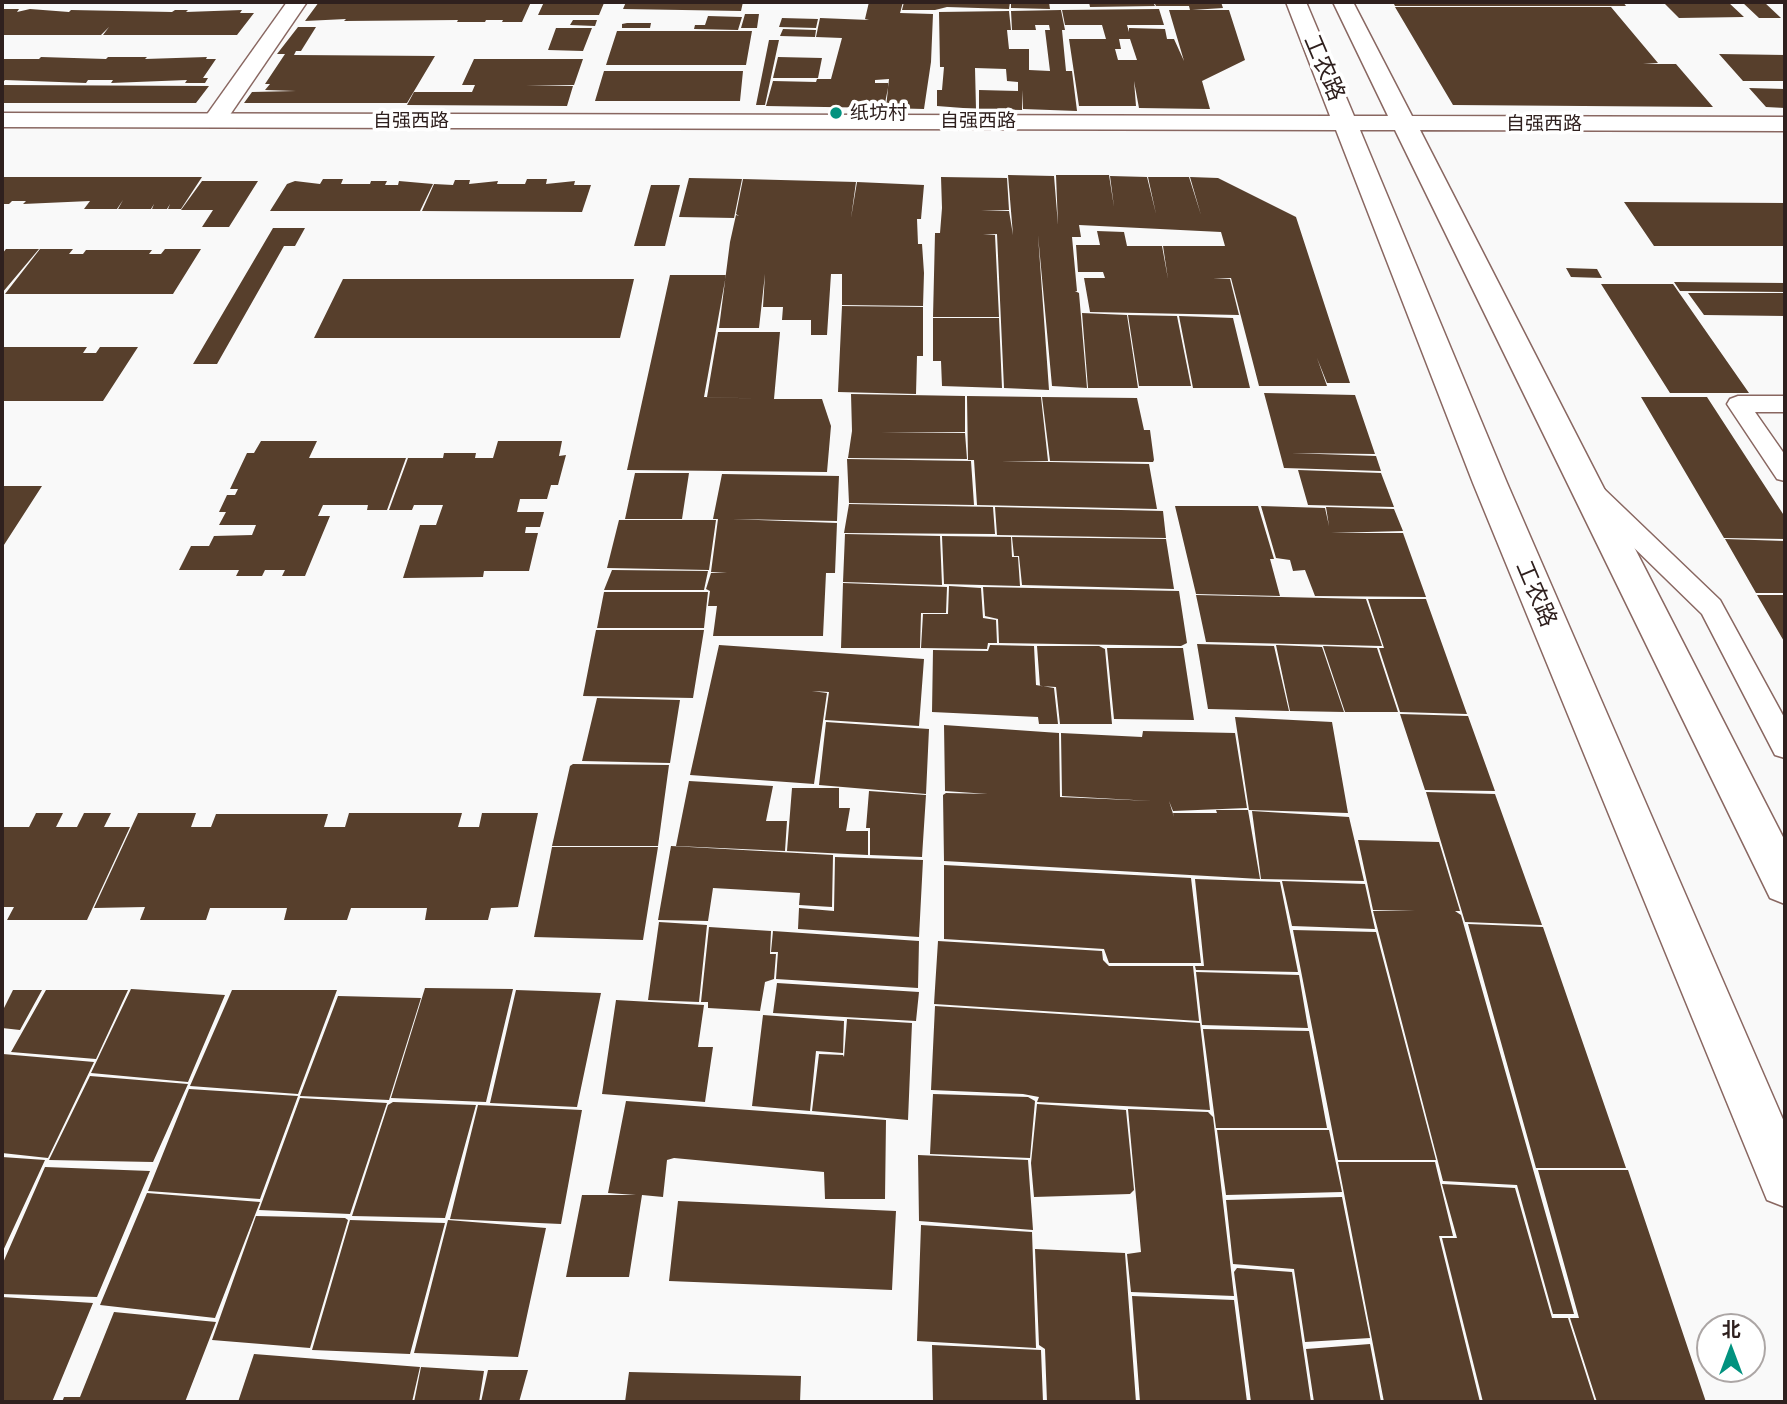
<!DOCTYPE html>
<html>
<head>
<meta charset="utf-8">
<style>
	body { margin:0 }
	#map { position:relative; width:1787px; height:1404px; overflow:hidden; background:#f9f9f9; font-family:"Public Sans","Noto Sans SC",sans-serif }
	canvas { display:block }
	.frame { position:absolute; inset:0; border:4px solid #2f201e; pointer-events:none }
	.north { position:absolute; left:1696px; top:1313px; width:70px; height:70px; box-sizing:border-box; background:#fff; border:2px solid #aca6a5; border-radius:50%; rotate:0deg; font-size:19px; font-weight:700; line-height:28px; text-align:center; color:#2f201e }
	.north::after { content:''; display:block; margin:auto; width:24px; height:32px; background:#02927f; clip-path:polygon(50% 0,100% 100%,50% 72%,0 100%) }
</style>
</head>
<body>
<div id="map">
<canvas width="1787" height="1404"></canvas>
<div class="frame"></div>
<div class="north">北</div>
</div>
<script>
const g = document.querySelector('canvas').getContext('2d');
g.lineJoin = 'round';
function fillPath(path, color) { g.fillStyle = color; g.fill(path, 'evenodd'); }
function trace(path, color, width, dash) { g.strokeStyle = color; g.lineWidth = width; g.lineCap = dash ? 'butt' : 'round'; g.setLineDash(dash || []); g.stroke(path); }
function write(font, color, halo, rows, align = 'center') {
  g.font = font + ' "Public Sans","Noto Sans SC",sans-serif'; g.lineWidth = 7; g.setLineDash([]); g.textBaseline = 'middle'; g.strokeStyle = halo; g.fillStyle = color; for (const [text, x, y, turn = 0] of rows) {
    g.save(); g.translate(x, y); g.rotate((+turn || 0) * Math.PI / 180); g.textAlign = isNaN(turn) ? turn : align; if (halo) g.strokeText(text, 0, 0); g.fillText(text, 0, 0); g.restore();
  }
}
fillPath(new Path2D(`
	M319 2H531L522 22H502L503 20H486L485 22H457L458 20 344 21 346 19 305 21Z
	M544 2H603L604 3 599 15H538Z
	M626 2H743L741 11 623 9Z
	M869 2H903L900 13 933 14 931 62 924 109 886 108 889 79 875 80V83H889L884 108 766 106 773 81 816 82 817 79H831L842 38 816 37 820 18 869 20 865 19Z
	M904 2H1010L1009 9 947 7 935 10H902Z
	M1011 2H1049L1050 9 1011 8Z
	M1089 2H1153L1155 6 1090 7Z
	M1154 2H1221L1223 8 1192 10H1229L1245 60 1202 81 1210 109 1139 108 1134 81 1136 106H1079L1069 39H1106L1102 25H1065L1062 10 1159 9 1164 25H1127L1129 32V28L1165 29 1167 39H1174L1184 61 1169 10H1190L1189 6H1156ZM1119 39H1130L1137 60H1118L1115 49H1121Z
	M1393 2H1623L1626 6H1395Z
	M1663 2H1728L1744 17 1679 18Z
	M1742 2H1764L1781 18H1759Z
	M1395 7H1611L1658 63 1643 64H1676L1713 107 1453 105Z
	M3 9H19L17 12 30 9 69 12 71 10 172 12 175 10H188L186 12 242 10 240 13H254L237 35H103L109 27 101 35H2Z
	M1061 10 1065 30H1062L1066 71H1072L1077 111 1023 109 1022 90V110L979 109V90L1018 91V82L1007 81 1006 69 975 68 976 109 937 106V90H942L944 67H940L939 12 1009 11 1011 30H1007L1009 49H1029V70L1050 71 1045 30H1050L1049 25H1035L1036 30H1012L1011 11Z
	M745 14H759L757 28H741Z
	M708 16 742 17 738 30 694 29 695 25H705Z
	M782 18 818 19 816 28 779 27Z
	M573 20H597L595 26 570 25Z
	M627 23H651L650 28H622V24Z
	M298 27H316L301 51H296L294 55 435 56 407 103H244L252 92 296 91 265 90 270 84H265L285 54H277Z
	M556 28H592L583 51 548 50Z
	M783 29 816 30 815 37 780 36Z
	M617 31H752L746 65H606Z
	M769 40H779L765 105H756Z
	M1719 54 1785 55V81H1743Z
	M41 57 106 59 108 57H147L145 59 207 57 206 59H216L203 78H208L205 83H185L187 80 111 83 113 80H88L86 83 5 80 2 83V59H39Z
	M778 57 822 58 818 78H773Z
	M474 59H583L574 85H526L573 86 567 106 407 105 414 92H472L475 85H462Z
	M604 71H743L740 101H595Z
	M2 85 209 86 196 103H2Z
	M1749 88 1785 89V108L1766 107Z
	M1008 175 1054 176 1058 225 1056 175H1109L1114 207 1110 176 1147 177 1156 214 1148 177H1189L1201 215 1190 177 1218 178 1296 217 1350 383H1327L1317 358 1327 386H1259L1231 278 1213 279H1230L1239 315 1090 312 1084 278H1105L1103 272H1078L1076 245H1100L1097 231 1124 232 1127 246H1162L1168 279 1163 246H1225L1221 232 1079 225 1081 237H1072L1077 291H1075L1079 293 1087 388 1052 386 1038 235 1049 390 1004 388 997 234 983 235H995L999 317H933L935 233H940L942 208 941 177 1007 178 1009 210H981L1009 211 1013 235Z
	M2 177H202L181 209H168L170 204 167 209H152L154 204 151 209H118L123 200 117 209H84L90 201 23 204 26 201H12L9 204H2Z
	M689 178 742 179 734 218 679 217Z
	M323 179H343L341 184H370L371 181H387L385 185H398L399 181 433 184 420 211H270L287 184 295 181 320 184Z
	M527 179H547L546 184 575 181 574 185H591L582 212 422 211 434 184 453 185 455 180H470L469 184 498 181 497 184H525Z
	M743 179 856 182 851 218 857 182 924 185 921 219H917L918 244H922L924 273 923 306 842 305V271V274H831L827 335H811V320H782L783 307H763L765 274 759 328H719L730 242 736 215 739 216 736 214Z
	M202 181H258L229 227H202L213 210H181Z
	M651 185H680L665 246H634Z
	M1624 202 1785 203V246H1654Z
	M273 228H305L295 246H284L217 364H193Z
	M6 249H39L2 293V254Z
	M40 249H73L69 254H83L86 250H152L149 254H161L165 249H201L173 294H5Z
	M1566 268 1597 269 1602 278 1571 277Z
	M670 275H726L704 397 771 399 707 397 718 332H780L774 399H822L831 426 827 472 627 470Z
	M343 279H634L620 338H314Z
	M1674 282 1785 283V292L1680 291Z
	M1601 284H1673L1749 393H1670Z
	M1688 293H1785V316L1704 315Z
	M842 306 923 307V356H917L916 394 838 392Z
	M1082 313 1127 315 1138 388H1088Z
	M1128 315 1177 316 1191 386H1139Z
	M1179 316 1233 318 1250 388H1193Z
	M933 318H999L1002 388 942 386 941 361H933Z
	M3 347H87L83 353H96L100 347H138L103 401H2Z
	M1264 393 1355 395 1375 454 1291 453 1376 456 1381 471 1284 468Z
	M851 394 965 396V432H881L965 433 967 459 848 458 852 431Z
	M967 396 1041 397 1048 461H1001L1149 464 1157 509 977 505 974 460H968Z
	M1042 397 1137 398 1144 430H1150L1154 460 1153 462 1050 461Z
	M1641 397H1707L1785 517V539L1724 538Z
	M261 441H317L309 458H406L387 510H367L368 505H323L318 516H330L305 576H282L285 570H265L262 576H236L239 570H179L191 546H209L214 536 252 535 256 525H219L226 512H219L227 495H235L238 489H230L247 453H254Z
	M498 441H562L559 456 566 455 558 485H551L547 499H520L517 512H544L540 527H526L525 533H538L529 571H484L483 577 403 578 420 525H436L443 505H414L412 510H389L408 458H443L444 453H476L475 458H493Z
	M847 459 971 461 974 505 849 503Z
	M1298 470 1381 473 1394 507 1308 505Z
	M635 473H689L682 519H625Z
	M722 474 839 476 837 521 732 519 837 523 835 573H826L823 636H713L717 606H708L710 591 706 589 711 573H727L711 572 718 519H713Z
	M2 486H42L2 548Z
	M849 504 993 507 995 534 844 533Z
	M1175 506H1258L1274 559H1270L1280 596 1196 594Z
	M1261 506 1325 508 1329 526 1326 507 1394 509 1403 531 1331 533H1403L1426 597 1315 596 1305 570 1293 571 1290 560 1276 558Z
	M995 507 1163 511 1166 538 997 535Z
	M619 520H716L709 570 607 568Z
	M845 534 940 536 942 585 843 582Z
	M942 536 1011 537 1012 557H1018L1020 586 944 584Z
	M1012 537 1166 539 1174 589 1022 585 1019 556H1014Z
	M1725 539 1785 541V593H1756Z
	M612 570 708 571 704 590H604Z
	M843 583 947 587 946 613H921L920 648H841Z
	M949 586 981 588 983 618 996 620 997 643H988L987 649 921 648 923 614H948Z
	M983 587 1179 591 1187 643 1181 646 999 643 998 619 985 616Z
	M604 592H708L704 628H597Z
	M1196 595 1366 599 1382 646 1206 642Z
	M1757 595H1785V643Z
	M1368 599H1426L1467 714 1400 712 1379 648H1384Z
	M596 630H704L693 698 583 696Z
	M1197 644 1274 646 1289 711 1208 709Z
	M719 645 924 659 919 726 825 720 829 692 812 691 827 693 814 784 690 775Z
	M990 645 1034 646 1036 685 1054 688 1058 724H1039L1038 717 932 712 933 650 988 651Z
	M1276 645 1322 647 1344 712 1290 711Z
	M1037 646H1099L1105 649 1112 724H1060L1056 687 1040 686Z
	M1323 646 1377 648 1398 712H1345Z
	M1107 648H1183L1194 720 1114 719Z
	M597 698 680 700 670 763 582 761Z
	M1400 714 1468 716 1495 791 1425 790Z
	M1235 717 1332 722 1348 813 1249 810Z
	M826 722 929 729 926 794 819 785Z
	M944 725 1059 733 1060 797 1152 801 1062 796 1061 733 1142 737 1143 731 1235 733 1247 808 1173 811 1169 801 1174 817 1173 813H1217L1216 810H1248L1260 879 944 861 943 795 946 793 988 794 945 791Z
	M573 764 669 765 658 846H552L570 766Z
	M689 781 773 786 766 821H787L785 851 676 846Z
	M792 788H839V808H850L846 831H868V855L787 851Z
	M869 791 926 795 922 857 870 855V828H866Z
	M1426 792 1495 794 1542 925 1465 922Z
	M1252 811 1349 817 1364 881 1261 879Z
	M36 813H63L56 827H77L84 813H111L104 827H130L87 920H7L14 907H2V827H29Z
	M138 813H196L191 827H211L216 814H328L324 827H345L349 813H462L458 827H479L482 813H538L518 907 491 908 488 920H425L427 908H351L347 920H284L287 908H210L206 920H140L145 907 94 908Z
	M1358 840 1439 842 1460 911H1455L1461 915 1574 1314H1553L1517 1185 1443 1181 1373 911H1415L1373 910Z
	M671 846 833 855 832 907 799 905 800 893 713 888 708 921 658 920Z
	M552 847H658L643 940 534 937Z
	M835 857 923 860 919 937 798 929 799 908 834 911Z
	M944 865 1191 878 1201 963H1109L1104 949 944 939Z
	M1195 879 1280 882 1298 972 1196 970 1195 966H1204Z
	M1282 881 1365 884 1375 929 1292 926Z
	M659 922 707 925 699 1002 648 1000Z
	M1468 924 1543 927 1626 1168H1536Z
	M709 927 771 931 770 954H776L774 979 765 982 760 1011 708 1008V1002H701Z
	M1293 930 1376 932 1436 1160H1338Z
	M773 931 919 941 918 988 776 979 778 952H771Z
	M938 941 1102 951 1103 960 1109 966H1193L1199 1021 934 1004Z
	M1196 972 1299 975 1308 1028 1202 1025Z
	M777 983 919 992 916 1021 773 1013Z
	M425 988 513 989 486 1102 391 1098Z
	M131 989 225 995 188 1082 91 1073Z
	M13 990H42L20 1030 2 1028V1012Z
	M46 990H128L96 1059 11 1052Z
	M232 990H337L298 1094 190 1086Z
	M516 990 601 993 577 1107 490 1103Z
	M338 996 421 998 389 1100 300 1096Z
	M616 1000 704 1005 698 1047H713L705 1102 602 1094Z
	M935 1006 1200 1023 1210 1110 1037 1102 1039 1097 1023 1094 931 1090Z
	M763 1015 844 1021 843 1053 816 1051 810 1111 752 1106Z
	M847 1019 912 1023 908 1120 812 1111 819 1054 843 1055 844 1057Z
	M1203 1029 1309 1031 1327 1128H1216Z
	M3 1054 94 1062 48 1158 2 1153Z
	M90 1076 188 1084 153 1162 49 1160Z
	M189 1089 298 1096 260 1199 148 1191Z
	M933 1094 1028 1097 1035 1101 1030 1158 930 1154Z
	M300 1098 387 1103 350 1214 259 1210Z
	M626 1101 886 1120 885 1199H825L824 1172 674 1158 667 1160 663 1197 642 1195 629 1277H566L582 1195H636L608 1193Z
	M393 1102 476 1105 445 1218 352 1216 388 1105Z
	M1037 1104 1126 1110 1134 1190 1130 1194 1034 1197 1031 1163Z
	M478 1105 582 1110 561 1224 450 1219Z
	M1128 1109 1208 1112 1213 1117 1234 1296 1131 1292 1127 1254 1141 1252Z
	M1217 1130H1329L1342 1192 1226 1195Z
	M918 1155 1028 1160 1033 1230 919 1221Z
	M2 1157 45 1160 2 1253Z
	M1338 1162H1435L1453 1236H1439L1480 1402H1384Z
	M45 1167 150 1171 97 1297 2 1294V1265Z
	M1538 1170H1628L1706 1402H1597L1570 1318H1579Z
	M1442 1184 1515 1188 1552 1318H1568L1595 1402H1483L1442 1238H1457Z
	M147 1193 260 1202 215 1318 100 1305Z
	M1342 1197 1370 1338 1305 1342 1294 1269 1233 1264 1226 1200Z
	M678 1201 896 1211 892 1290 669 1281Z
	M256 1216 345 1218 348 1220 310 1348 212 1340Z
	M350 1220 445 1223 410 1354 312 1350Z
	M448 1220 546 1228 518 1357 414 1353Z
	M921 1225 1032 1232 1036 1348 917 1341Z
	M1035 1249 1125 1253 1136 1402H1047L1045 1349 1039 1345Z
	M1237 1268 1292 1272 1311 1402H1251L1234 1272Z
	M1132 1296 1234 1300 1247 1402H1140Z
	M2 1297 93 1303 52 1402H2Z
	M114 1312 216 1322 185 1402H62L64 1397H80Z
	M1370 1344 1381 1402H1314L1306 1349Z
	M932 1345 1041 1350 1043 1402H933Z
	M254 1354 420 1367 412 1402H238Z
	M421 1367 484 1371 479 1402H414Z
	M488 1370H528L519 1402H481Z
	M629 1372 801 1376 800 1402H625Z`), '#573f2c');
const lane = new Path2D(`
	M1738 396H1785V412H1755L1785 455V481L1777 479 1727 404 1730 399Z
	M1593 484 1602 487 1720 600 1785 719V758L1775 755 1702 614 1584 499 1581 493 1584 487Z`);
const street = new Path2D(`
	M287 2H307L223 125 215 127 207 125 203 120Z`);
const secondary = new Path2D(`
	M1286 2H1306L1354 116H1388L1333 2H1353L1412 116 1785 117V131L1420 130 1785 841V904L1770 898 1395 130H1360L1507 483 1785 1124V1207L1767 1200 1473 483 1336 130 2 127V113L1330 116Z`);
trace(lane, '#896761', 3);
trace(street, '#896761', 3);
trace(secondary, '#896761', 3);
fillPath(lane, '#fff');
fillPath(street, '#fff');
fillPath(secondary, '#fff');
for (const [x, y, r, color] of [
	[836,113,7,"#02927f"]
]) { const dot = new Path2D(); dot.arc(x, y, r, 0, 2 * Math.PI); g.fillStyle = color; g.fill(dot); trace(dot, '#fff', 2.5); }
write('19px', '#2f201e', '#fff', [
	["纸坊村",850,113]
], 'left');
write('19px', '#2f201e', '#fff', [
	["自强西路",411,121],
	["自强西路",978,121],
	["自强西路",1544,124]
]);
write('23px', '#2f201e', '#fff', [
	["工农路",1324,68,67],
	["工农路",1536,594,67]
]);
</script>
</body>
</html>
